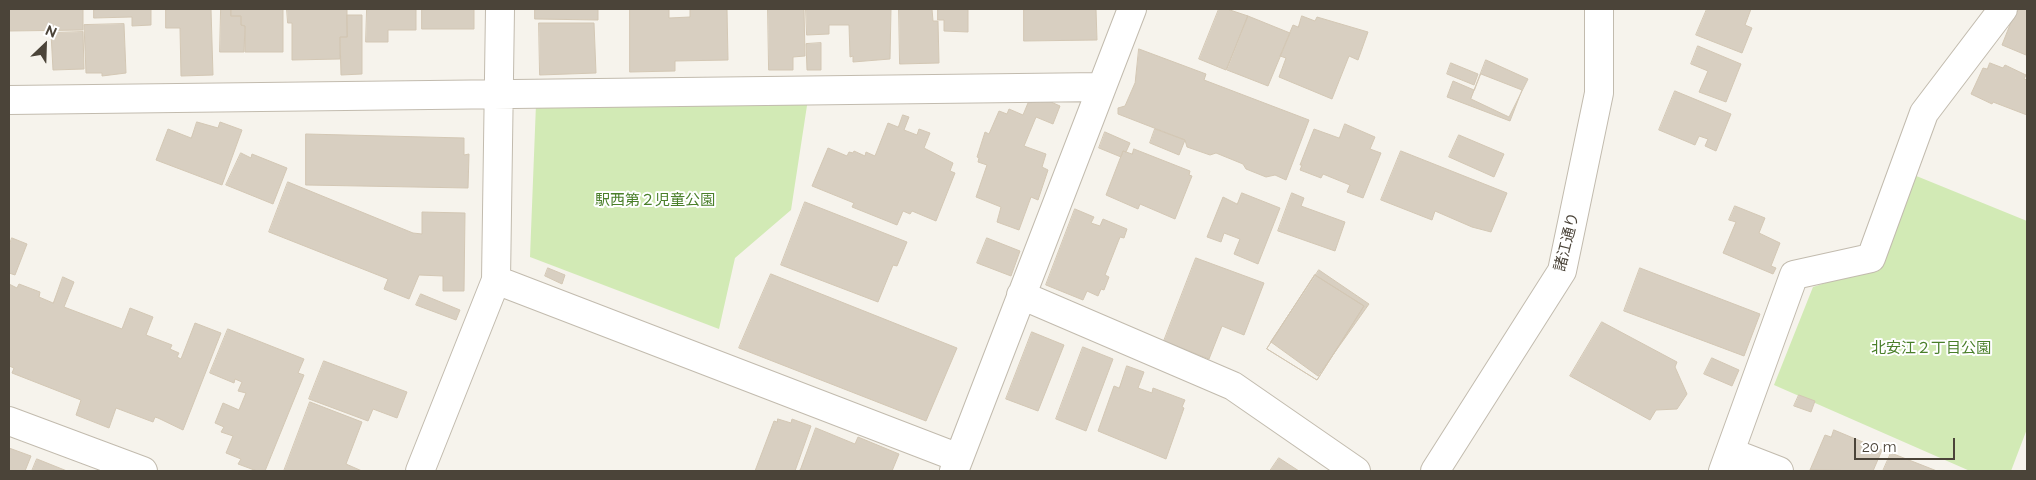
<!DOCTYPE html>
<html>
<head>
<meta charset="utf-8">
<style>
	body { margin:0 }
	#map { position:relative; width:2036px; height:480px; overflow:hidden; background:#f6f3ec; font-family:Raleway,sans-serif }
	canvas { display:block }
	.frame { position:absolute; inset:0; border:10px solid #4b4439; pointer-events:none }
	.north { position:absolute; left:20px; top:20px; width:50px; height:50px; -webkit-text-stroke:4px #fff; paint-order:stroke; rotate:24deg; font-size:14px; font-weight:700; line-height:20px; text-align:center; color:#4b4439 }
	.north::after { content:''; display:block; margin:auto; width:18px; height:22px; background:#4b4439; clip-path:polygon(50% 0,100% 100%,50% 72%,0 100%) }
	.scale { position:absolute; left:1854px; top:438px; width:101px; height:22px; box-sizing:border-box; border:2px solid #4b4439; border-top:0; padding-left:6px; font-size:15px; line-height:18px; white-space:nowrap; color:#4b4439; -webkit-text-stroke:4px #fff; paint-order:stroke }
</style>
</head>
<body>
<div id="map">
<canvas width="2036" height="480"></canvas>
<div class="frame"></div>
<div class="north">N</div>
<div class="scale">20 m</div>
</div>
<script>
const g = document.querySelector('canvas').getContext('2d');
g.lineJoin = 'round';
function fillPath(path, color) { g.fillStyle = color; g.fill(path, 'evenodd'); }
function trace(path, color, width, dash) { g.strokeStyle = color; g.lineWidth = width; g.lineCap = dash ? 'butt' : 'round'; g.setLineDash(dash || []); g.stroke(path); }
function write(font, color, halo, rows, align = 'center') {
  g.font = font + ' Raleway,"Noto Sans JP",sans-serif'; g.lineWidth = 4; g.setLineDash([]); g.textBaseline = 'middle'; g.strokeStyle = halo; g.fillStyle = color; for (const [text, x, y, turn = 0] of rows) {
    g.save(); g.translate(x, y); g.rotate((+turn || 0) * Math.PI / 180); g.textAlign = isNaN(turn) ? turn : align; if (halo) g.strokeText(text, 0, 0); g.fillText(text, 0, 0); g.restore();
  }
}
fillPath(new Path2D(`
	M808 99 791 210 735 258 719 329 530 257 536 104Z
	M1909 173 2027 221V429L2011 471H1970L1774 385 1813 287 1881 265Z`), '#d2eab5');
const building = new Path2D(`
	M9 9H83V30L9 31Z
	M94 9H151V25L132 26V17L94 18Z
	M166 9H211L213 75 181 76 180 28H166Z
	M221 9H231V16H241V25L245 26 244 52H220Z
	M231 9H283V52H245V26L241 25V16H231Z
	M287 9H347V37H340V59L292 60V23H288Z
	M367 9H416V30H388V42H366Z
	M422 9H474V29H422Z
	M535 9H598V20L535 19Z
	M630 9H669V18L690 17V9H727L728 60 675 61V71L630 72Z
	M768 9H804L805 56 793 57V70H769Z
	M806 9H891L890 59 853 62V56L850 57 849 25H829V34L807 35Z
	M899 9H932L933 21H938L939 63 900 64Z
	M938 9H968V32L944 31V20H938Z
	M1024 9H1096L1097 40 1024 41Z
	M1219 9H1227L1248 16 1226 70 1199 59Z
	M1707 9H1751L1745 25 1752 28 1742 53 1696 35Z
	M2020 9H2027L2026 55 2002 45 2013 17Z
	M347 15H362V74L341 75 340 37H347Z
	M1248 16 1290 33 1268 86 1227 70Z
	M1302 16 1315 21 1317 17 1368 32 1358 60 1349 56 1332 99 1279 77 1286 58 1280 56 1293 25 1298 27Z
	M539 23H594L596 73 540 75Z
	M124 24 126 73 102 76V73H86L84 25Z
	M83 32 84 69 53 70 51 33Z
	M821 43V70H807L806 44Z
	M1698 46 1741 64 1726 102 1699 92 1708 71 1691 64Z
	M1139 49 1206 74 1204 80 1309 120 1286 180 1275 175 1266 177 1246 169 1243 164 1216 153 1210 155 1187 147 1185 140 1118 114V108L1125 106 1135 83Z
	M1486 60 1528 79 1509 117 1471 99Z
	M1451 63 1478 74 1474 85 1447 74Z
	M1990 63 2003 68 2005 65 2026 75 2024 79 2027 80V115L1993 102 1992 104 1971 94 1983 68 1987 69Z
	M1481 74 1522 90 1510 121 1447 97 1453 81 1474 90Z
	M1675 91 1731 114 1716 151 1705 146 1708 139 1699 136 1695 145 1659 130Z
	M1051 102 1060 106 1053 124 1036 117 1024 146 1046 154 1042 167 1048 170 1038 200 1031 197 1019 230 997 222 1001 207 976 197 987 165 978 162 979 158 977 157 985 132 989 134 999 111 1007 114 1009 109 1023 115 1028 103Z
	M903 115 909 117 904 130 917 135 919 129 930 133 924 148 953 163 950 171 955 173 936 221 912 211 910 214 903 211 897 225 852 207 854 203 812 186 828 148 847 156 849 152 853 153 854 151 865 156 866 152 875 156 888 123 898 127Z
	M197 122 218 128 220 122 242 130 222 185 156 160 168 129 191 138Z
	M1345 124 1375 137 1370 149 1381 153 1363 198 1347 192 1350 185 1323 174 1321 178 1300 170 1302 165H1300L1314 129 1339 138Z
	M1155 129 1185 140 1179 155 1150 143Z
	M1105 132 1130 143 1126 152 1123 151 1121 157 1099 148Z
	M306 134 464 138V155L469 154 468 188 306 185Z
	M1459 135 1504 154 1494 177 1449 157Z
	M1134 149 1190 171 1189 175 1192 176 1175 219 1140 204 1138 209 1106 195 1123 151 1132 154Z
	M1401 151 1507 193 1491 232 1472 227 1435 211 1432 220 1381 200Z
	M241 153 251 158 252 154 287 168 273 204 226 185Z
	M288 182 413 233 422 234V212L465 213 464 291H443V276L419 275 409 299 384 289 388 279 269 232Z
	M1242 193 1280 208 1258 264 1234 254 1240 239 1224 233 1221 242 1207 237 1223 197 1237 204Z
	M1292 193 1304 198 1301 206 1345 222 1335 251 1278 231Z
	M805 202 907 242 897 266 893 265 878 302 781 265Z
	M1735 206 1765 218 1759 233 1780 243 1771 266 1776 268 1773 274 1723 253 1736 222 1729 220Z
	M1075 209 1094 217 1091 223 1100 226 1103 219 1127 229 1124 238 1120 237 1105 275 1109 277 1104 290 1101 289 1098 296 1087 291 1083 300 1046 285Z
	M12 238 27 244 15 275 9 273V246Z
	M987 238 1020 251 1011 276 977 263Z
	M1196 258 1264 283 1244 335 1222 326 1209 359 1164 341Z
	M548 268 565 275 562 284 545 276Z
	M1640 268 1760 314 1744 356 1624 311Z
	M1319 270 1369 304 1318 376 1271 342Z
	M771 274 957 348 926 421 739 348Z
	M1315 275 1364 306 1317 380 1267 349Z
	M1315 275 1364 306 1317 380 1267 349Z
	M63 277 74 282 64 307 122 329 130 308 153 317 146 335 172 345 170 349 179 353 177 357 181 359 195 323 221 333 183 430 158 418 155 417 153 422 116 408 109 428 76 415 81 400 12 373 14 368 9 366V284L17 288 19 284 40 292 39 297 53 303Z
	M421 294 460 310 456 320 416 305Z
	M1602 322 1677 362 1675 367 1687 394 1677 409 1656 410 1650 420 1570 376Z
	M228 329 304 359 298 373 304 375 265 471H257L238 464 241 459 226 453 233 436 221 432 224 427 215 423 223 403 239 410 246 393 238 391 242 382 235 379 234 383 210 373Z
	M1032 332 1064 345 1038 411 1006 399Z
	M1083 347 1113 359 1086 431 1056 419Z
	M1712 358 1739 370 1732 386 1704 374Z
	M324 361 407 392 397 418 373 409 368 421 309 399Z
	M1127 366 1144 372 1138 388 1152 393 1153 388 1185 400 1182 407 1184 408 1166 459 1098 431 1114 386 1119 388Z
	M1799 395 1815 401 1811 412 1794 406Z
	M310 402 362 422 346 464 362 471H284Z
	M778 419 791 423 792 419 811 426 795 471H755L774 421 777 422Z
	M816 428 855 444 858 437 899 454 892 471H797L800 470Z
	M1834 430 1882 450 1873 471 1810 470 1825 435 1831 437Z
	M9 448 31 456 25 471H9Z
	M1891 453 1937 471H1883Z
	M1279 458 1299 471H1270Z
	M37 459 67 471H32Z`);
fillPath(building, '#d8cfc1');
trace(building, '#d3c7b4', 1);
const minor = new Path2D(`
	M9 100 1102 87
	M496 280 959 458
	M1021 295 1233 386 1356 471
	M9 421 143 471
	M1730 452 1779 471
	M420 471 496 280 500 9
	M954 471 1132 9
	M1435 471 1562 271 1599 93V9
	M1723 471 1794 275 1871 258 1924 113 2003 9`);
trace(minor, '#c2bbae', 30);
trace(minor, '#fff', 28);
write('15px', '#4a7f2a', '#fff', [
	["駅西第２児童公園",655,200],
	["北安江２丁目公園",1931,348]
]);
write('15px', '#4b4439', '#fff', [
	["諸江通り",1567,242,-76]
]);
</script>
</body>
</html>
